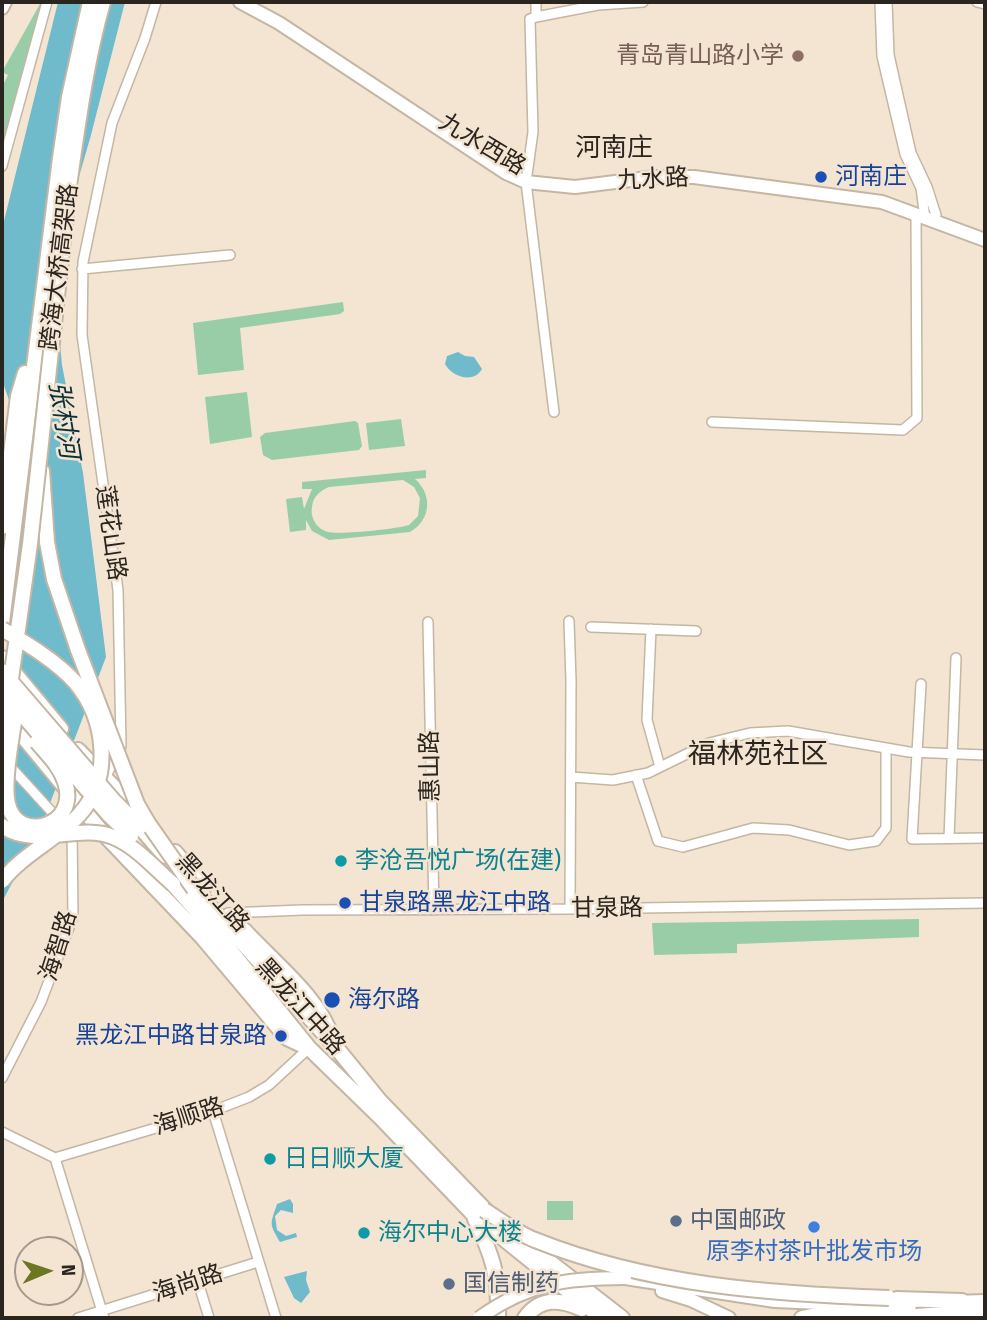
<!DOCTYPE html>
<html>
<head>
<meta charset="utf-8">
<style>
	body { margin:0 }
	#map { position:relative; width:987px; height:1320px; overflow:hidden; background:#f4e5d3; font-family:"Fira Sans Condensed",sans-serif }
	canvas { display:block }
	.frame { position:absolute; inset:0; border:4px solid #2b251f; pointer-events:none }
	.north { position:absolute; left:14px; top:1236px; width:70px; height:70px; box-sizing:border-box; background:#f4e5d3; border:2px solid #a4988b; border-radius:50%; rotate:88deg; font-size:19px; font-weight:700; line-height:28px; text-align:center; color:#2b251f }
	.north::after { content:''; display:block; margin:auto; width:24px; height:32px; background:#6d7722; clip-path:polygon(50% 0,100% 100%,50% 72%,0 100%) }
</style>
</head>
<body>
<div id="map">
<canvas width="987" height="1320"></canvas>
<div class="frame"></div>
<div class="north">N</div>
</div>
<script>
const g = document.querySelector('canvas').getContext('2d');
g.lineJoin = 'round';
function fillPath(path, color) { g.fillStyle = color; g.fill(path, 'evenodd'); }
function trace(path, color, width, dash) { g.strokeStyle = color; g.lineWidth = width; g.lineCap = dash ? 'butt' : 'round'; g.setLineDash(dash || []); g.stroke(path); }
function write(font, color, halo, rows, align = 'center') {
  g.font = font + ' "Fira Sans Condensed","Noto Sans SC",sans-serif'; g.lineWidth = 5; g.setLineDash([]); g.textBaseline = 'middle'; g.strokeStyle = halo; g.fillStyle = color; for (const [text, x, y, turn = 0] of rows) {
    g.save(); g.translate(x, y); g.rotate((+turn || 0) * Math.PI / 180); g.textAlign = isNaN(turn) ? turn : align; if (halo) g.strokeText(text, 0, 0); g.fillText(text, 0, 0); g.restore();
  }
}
fillPath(new Path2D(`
	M41 2H49L2 181V87L8 75 2 72Z
	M343 302 344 311 340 314 240 328 244 370 198 375 193 323Z
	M247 392 252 437 210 444 205 397Z
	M401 419 405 446 369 450 366 423Z
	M355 421 358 423 362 446 359 450 272 460 263 455 260 437 265 433Z
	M426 470V478L415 479C433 495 431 520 410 532L329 540 312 531 306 520V530L290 532 286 499 302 497 304 509 312 489H302V482ZM403 480 414 487 420 498 418 516 409 525C397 529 339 535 328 532 317 529 310 518 312 507 313 496 320 491 329 487Z
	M919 919V937L737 944V953L654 955 652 923Z
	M547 1201H573V1220H547Z`), '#99cda8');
fillPath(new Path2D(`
	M58 2H125L91 135 57 253 54 282 62 365 83 473 106 657 39 832 2 902V803L18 662 2 466 12 409 2 380V229Z
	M458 352 465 356 474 357 482 369C474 384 452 377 445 364L447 356Z
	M290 1199 293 1204V1213L281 1210 275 1216 277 1230 286 1236 296 1233 297 1237 280 1242C269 1223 270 1225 277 1204Z
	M307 1271 306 1280 310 1292 301 1303 294 1298 284 1277Z`), '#6fbbcb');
const minor = new Path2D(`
	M536 2V17L598 5 643 2
	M880 2 882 56 905 154 921 188 925 218
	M887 2 889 55 911 153 927 187 936 215 933 221
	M977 2 985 4
	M536 17 530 19 533 132 526 182 554 412
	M2 166 47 2
	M82 269 230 255
	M712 422 903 430 917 418 916 215
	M569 621 571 681 570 909
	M428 622 434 910
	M591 627 696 631
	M651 629 647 720 660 767
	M921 684 912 839 985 838
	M8 764 60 821
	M636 775 658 841 683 847 753 828 789 830 849 845 876 841 886 828V748
	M571 777 613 780 648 773 709 743 750 733 788 731 909 752 985 755
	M104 780 121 746 118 590 82 335 83 262 112 123 145 38 156 2
	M949 838 956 658
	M228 913 302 910 570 909 985 903
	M2 1078 41 1002 73 917 72 829
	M213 1111 276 1318
	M2 1132 55 1158 104 1318
	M55 1158 213 1111 249 1097 269 1085 309 1048
	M198 1282 209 1318
	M78 1318 258 1262`);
const major = new Path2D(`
	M240 2 279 23 506 173 526 182 575 187 655 177H694L882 202 985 240
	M2 8 5 2
	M625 1278 775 1301 868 1305
	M662 1291 691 1300 729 1318
	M952 1302 985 1301
	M875 1318 985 1310`);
const highway = new Path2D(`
	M69 186C78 124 86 62 103 2
	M42 471 47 542 54 579 78 650
	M2 527 18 396 25 373
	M2 623 60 158 69 97 90 2
	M2 658 61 729
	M7 717 101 831 202 937 287 1038 304 1046
	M78 750 142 816
	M140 827 165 856
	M175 852 204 887
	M165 875 221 939 309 1048 380 1117 473 1214 602 1318
	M188 882 335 1046 379 1100 491 1216
	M244 930C273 962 319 997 332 1038
	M475 1219C493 1257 499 1276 498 1318
	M510 1231 622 1318
	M897 1299 962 1301
	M525 1318C540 1297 561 1299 582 1309
	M802 1318 827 1313 909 1306`);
trace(minor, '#c4b6a4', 12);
trace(major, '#c4b6a4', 16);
trace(highway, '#c4b6a4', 18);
trace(minor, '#fff', 9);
trace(major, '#fff', 12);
trace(highway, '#fff', 14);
const majorBridge = new Path2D(`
	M479 1318C528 1283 566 1278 625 1278`);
const highwayBridge = new Path2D(`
	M2 629C27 644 55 660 75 682 106 719 113 778 79 815 56 840 23 854 2 881
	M78 650 137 804 148 823 194 889
	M2 671 114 801 140 827
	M18 696C15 723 2 779 8 804 17 844 80 827 65 782 60 766 47 754 37 742
	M14 705 109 815 131 836
	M2 743 30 544 69 186
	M2 826C35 849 78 823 113 837 136 846 155 869 173 884
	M484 1210C500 1220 517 1233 535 1240 648 1285 769 1294 889 1298`);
trace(majorBridge, '#c4b6a4', 16, []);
trace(highwayBridge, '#c4b6a4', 18, []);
trace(majorBridge, '#fff', 12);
trace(highwayBridge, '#fff', 14);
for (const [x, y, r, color] of [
	[798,56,7,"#8d6e63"],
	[821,177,7,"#1a4fb4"],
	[341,861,7,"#0f9aa8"],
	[345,903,7,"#1a4fb4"],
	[332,1000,9,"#1a4fb4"],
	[281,1036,7,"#1a4fb4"],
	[270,1159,7,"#0f9aa8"],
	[676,1221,7,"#5c6f8a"],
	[814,1227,7,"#3f7fe0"],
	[364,1233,7,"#0f9aa8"],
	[449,1284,7,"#5c6f8a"]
]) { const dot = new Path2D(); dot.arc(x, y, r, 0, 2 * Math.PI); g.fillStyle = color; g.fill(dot); trace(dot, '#f4e5d3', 2.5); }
write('24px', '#785e54', '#f4e5d3', [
	["青岛青山路小学",784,56]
], 'right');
write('24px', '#2b251f', '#f4e5d3', [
	["九水西路",482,145,31],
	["九水路",653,180,-3],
	["跨海大桥高架路",60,267,-83],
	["莲花山路",110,533,82],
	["惠山路",431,766,-91],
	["黑龙江路",212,893,48],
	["甘泉路",607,909,-1],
	["海智路",59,946,-73],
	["黑龙江中路",300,1007,48],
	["海顺路",189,1117,-18],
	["海尚路",188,1284,-18]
]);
write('24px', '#164399', '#f4e5d3', [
	["河南庄",835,177],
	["甘泉路黑龙江中路",359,903],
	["海尔路",348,1000],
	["黑龙江中路甘泉路",267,1036,"right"]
], 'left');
write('24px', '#0d838f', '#f4e5d3', [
	["李沧吾悦广场(在建)",355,861],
	["日日顺大厦",284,1159],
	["海尔中心大楼",378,1233]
], 'left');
write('24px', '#4e5e75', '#f4e5d3', [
	["中国邮政",690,1221],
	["国信制药",463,1284]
], 'left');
write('24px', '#366cbe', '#f4e5d3', [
	["原李村茶叶批发市场",814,1252]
]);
write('26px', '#2b251f', '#f4e5d3', [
	["河南庄",614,149]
]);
write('italic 26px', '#0a3038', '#f4e5d3', [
	["张村河",63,420,81]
]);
write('28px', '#2b251f', '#f4e5d3', [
	["福林苑社区",758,755]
]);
</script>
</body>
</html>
